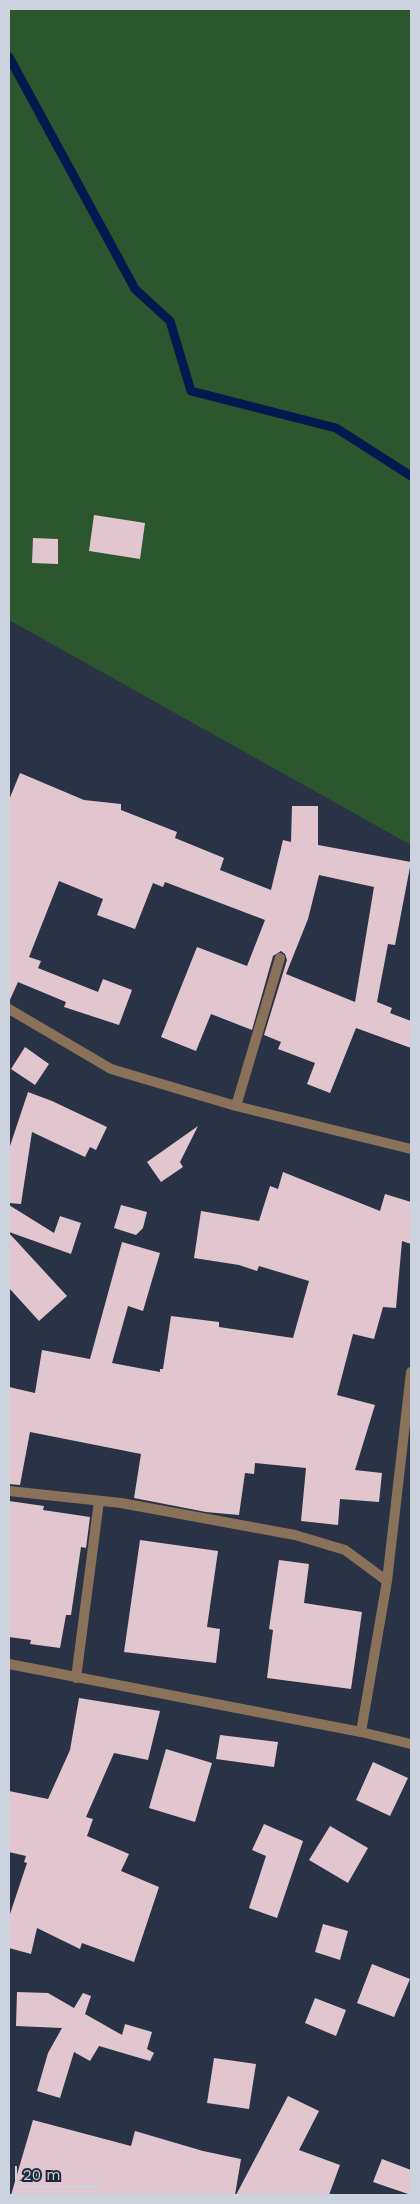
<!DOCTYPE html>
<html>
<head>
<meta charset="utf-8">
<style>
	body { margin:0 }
	#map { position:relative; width:420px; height:2204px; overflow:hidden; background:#293345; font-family:"Work Sans",sans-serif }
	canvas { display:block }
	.frame { position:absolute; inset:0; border:10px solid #ccd2de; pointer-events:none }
	.scale { position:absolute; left:15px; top:2166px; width:82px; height:22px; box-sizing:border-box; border:2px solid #ccd2de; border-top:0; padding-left:6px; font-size:15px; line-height:18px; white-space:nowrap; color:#ccd2de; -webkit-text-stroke:4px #1f293a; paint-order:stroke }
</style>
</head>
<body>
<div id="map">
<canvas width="420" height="2204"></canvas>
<div class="frame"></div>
<div class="scale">20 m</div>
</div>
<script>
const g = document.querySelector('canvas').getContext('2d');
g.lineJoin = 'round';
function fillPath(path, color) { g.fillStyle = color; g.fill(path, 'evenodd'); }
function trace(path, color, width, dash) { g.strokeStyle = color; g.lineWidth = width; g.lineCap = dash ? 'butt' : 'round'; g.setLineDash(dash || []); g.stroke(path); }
fillPath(new Path2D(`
	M9 9H411V845L9 620Z`), '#2c562e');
trace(new Path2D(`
	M9 57 135 289 170 321 191 391 336 428 411 476`), '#01194f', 9);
fillPath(new Path2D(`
	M94 515 145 523 140 559 89 551Z
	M33 538 58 539V564L32 563Z
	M20 773 84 800 121 804V810L177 832 175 838 224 858 220 870 271 890 283 840 291 842 292 806H318V845L411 862 395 945 388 944 377 1002 392 1008 390 1013 411 1021V1048L356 1028 330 1093 307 1084 315 1063 278 1049 281 1042 264 1035 287 960 285 954 281 951 273 956 252 1030 211 1014 196 1051 161 1037 197 947 247 966 265 920 165 882 163 887 153 883 135 929 97 915 103 899 59 881 29 957 41 961 38 968 98 992 103 979 132 990 119 1025 64 1007 66 1002 18 982 9 1002V800ZM319 875 374 887 355 1002 286 974 308 919Z
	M25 1047 49 1064 35 1085 11 1069Z
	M28 1092 52 1101 107 1127 96 1150 90 1147 85 1157 32 1132 21 1204 9 1203V1149Z
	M198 1126 180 1162 183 1167 161 1182 147 1162Z
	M283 1172 380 1211 385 1194 411 1202V1244L402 1241 396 1308 383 1307 374 1339 353 1334 337 1395 375 1405 355 1470 382 1473 379 1502 340 1499 338 1525 301 1521 306 1468 255 1463 254 1474 245 1473 239 1515 206 1512 134 1498 141 1454 30 1432 20 1485 9 1484V1387L35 1393 42 1350 90 1359 122 1242 160 1253 143 1311 128 1306 112 1363 160 1372V1369H163L171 1316 219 1322V1327L293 1338 309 1281 259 1266 257 1271 239 1265 194 1258 201 1211 259 1221 270 1186 278 1189Z
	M9 1205 54 1233 60 1216 81 1223 71 1254 9 1232Z
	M121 1205 147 1212 143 1228 136 1235 114 1228Z
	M9 1233 67 1296 39 1321 9 1288Z
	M9 1501 44 1506 43 1510 90 1517 86 1548 81 1547 71 1615H66L60 1648 30 1644 31 1640 9 1637Z
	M140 1540 218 1551 207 1627 220 1629 216 1663 124 1652Z
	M279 1560 309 1564 304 1603 362 1612 351 1689 267 1678 273 1630 269 1629Z
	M79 1698 160 1711 148 1760 114 1753 86 1817 93 1819 87 1836 129 1854 121 1871 159 1887 134 1962 82 1943 80 1949 37 1928 31 1954 9 1948V1917L27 1863 24 1862 26 1856 9 1852V1791L48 1799 70 1750Z
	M220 1735 278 1742 274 1767 216 1759Z
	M166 1749 212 1763 195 1822 149 1808Z
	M373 1762 408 1778 390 1816 356 1800Z
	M264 1824 303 1841 277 1918 249 1908 266 1856 252 1850Z
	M330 1826 368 1848 348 1883 309 1860Z
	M323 1924 348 1931 340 1960 315 1952Z
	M372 1964 410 1979 394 2017 357 2003Z
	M17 1992 48 1993 74 2008 83 1993 91 1996 85 2014 122 2035 125 2024 152 2032 147 2049 154 2053 150 2061 99 2046 90 2061 74 2052 60 2098 37 2091 48 2053 62 2028 16 2026Z
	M315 1998 346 2010 336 2036 305 2023Z
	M214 2058 256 2064 249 2109 207 2103Z
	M288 2096 319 2111 299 2150 340 2165 329 2195H236Z
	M33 2120 131 2146 135 2131 203 2151 241 2159 235 2195H11Z
	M382 2159 411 2170V2195L373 2182Z`), '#e2c6cf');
trace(new Path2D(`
	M9 1009 111 1069 236 1106 411 1149
	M236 1106 280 958
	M9 1491 121 1503 295 1535 345 1550 387 1581
	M9 1664 361 1732 411 1744
	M76 1678 99 1501
	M361 1732 387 1581 411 1372`), '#897259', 10);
</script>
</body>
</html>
